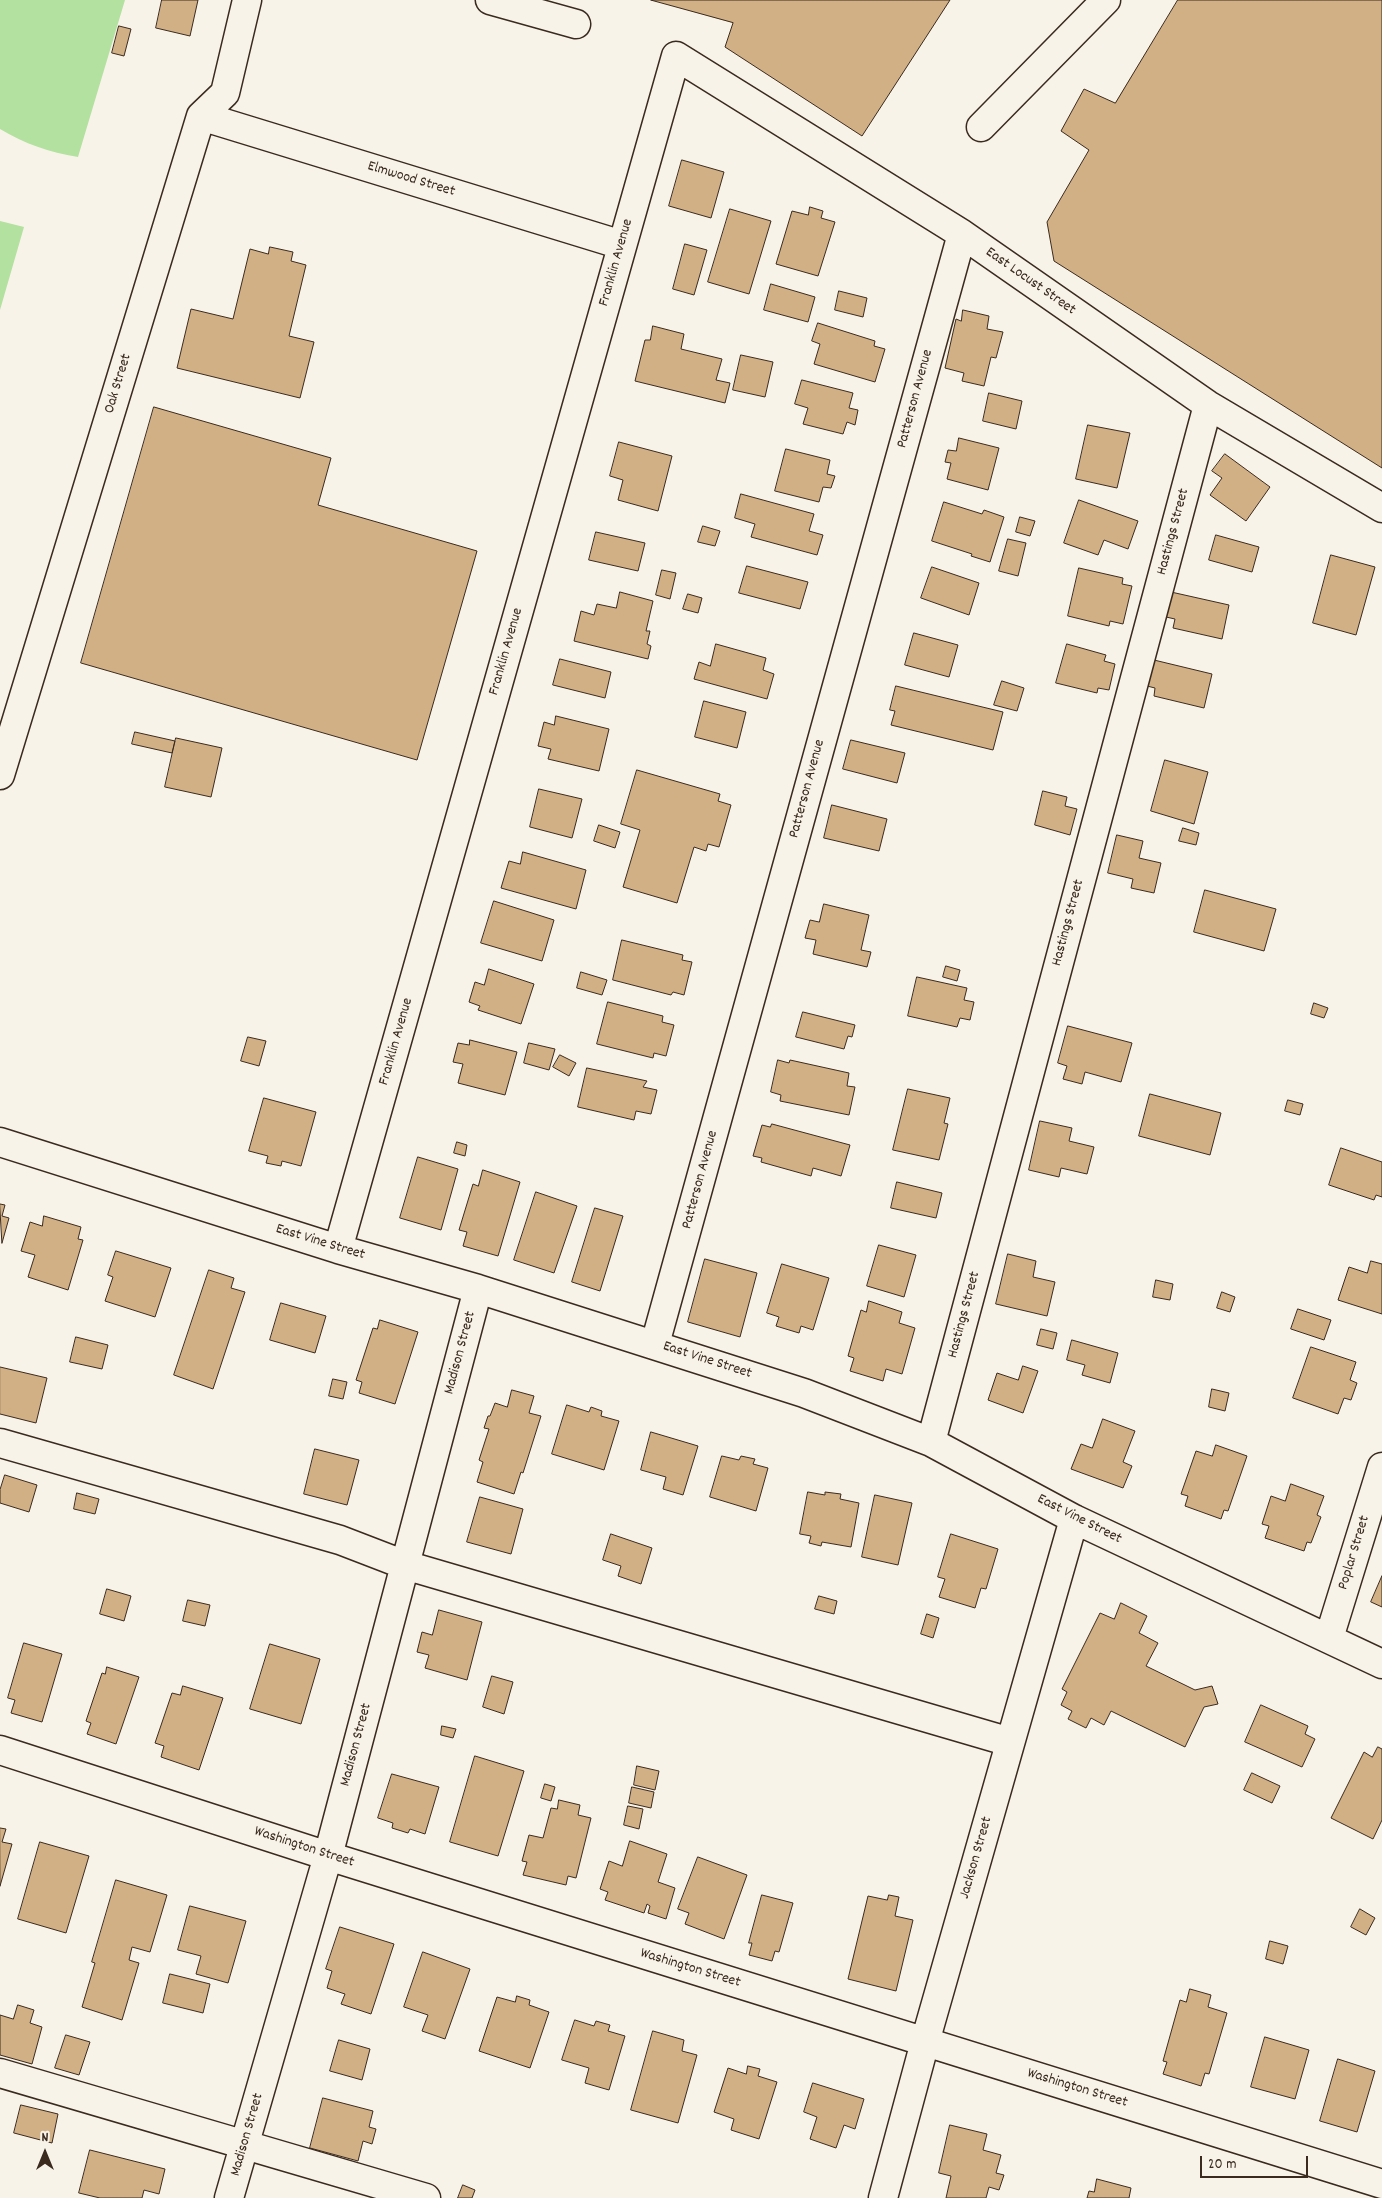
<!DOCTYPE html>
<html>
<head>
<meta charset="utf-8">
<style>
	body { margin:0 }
	#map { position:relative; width:1382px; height:2198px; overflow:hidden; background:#f7f3e8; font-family:Dekko,sans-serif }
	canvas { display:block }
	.north { position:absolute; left:20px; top:2128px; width:50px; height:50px; -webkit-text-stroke:4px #f7f3e8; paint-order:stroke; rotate:0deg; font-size:14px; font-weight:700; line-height:20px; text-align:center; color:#3b2a1e }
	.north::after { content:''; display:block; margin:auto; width:18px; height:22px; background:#3b2a1e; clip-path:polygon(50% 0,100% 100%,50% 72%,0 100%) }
	.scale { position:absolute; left:1200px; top:2156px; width:108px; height:22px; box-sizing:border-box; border:2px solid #3b2a1e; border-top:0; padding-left:6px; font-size:15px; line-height:18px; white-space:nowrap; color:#3b2a1e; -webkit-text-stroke:4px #f7f3e8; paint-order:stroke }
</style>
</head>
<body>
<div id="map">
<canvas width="1382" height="2198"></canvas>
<div class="north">N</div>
<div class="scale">20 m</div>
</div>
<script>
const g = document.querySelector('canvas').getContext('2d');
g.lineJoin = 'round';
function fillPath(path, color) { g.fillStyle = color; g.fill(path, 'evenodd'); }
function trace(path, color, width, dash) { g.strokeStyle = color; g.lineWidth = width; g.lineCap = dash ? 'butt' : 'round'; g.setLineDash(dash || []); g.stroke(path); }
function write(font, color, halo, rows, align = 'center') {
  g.font = font + ' Dekko,sans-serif'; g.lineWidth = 4; g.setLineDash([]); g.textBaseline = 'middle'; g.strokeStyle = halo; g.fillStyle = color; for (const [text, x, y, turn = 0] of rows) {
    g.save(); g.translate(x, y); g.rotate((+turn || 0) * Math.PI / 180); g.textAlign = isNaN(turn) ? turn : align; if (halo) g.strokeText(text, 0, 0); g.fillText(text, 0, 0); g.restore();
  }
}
fillPath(new Path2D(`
	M0 0H125L78 157C49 152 25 144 0 129Z
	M0 221 24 227 0 310Z`), '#b3e1a0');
const building = new Path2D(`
	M162 0H198L190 36 156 28Z
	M651 0H950L862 136 725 47 733 23Z
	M1178 0H1382V468L1054 261 1047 222 1089 150 1061 131 1084 89 1115 103Z
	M119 26 131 29 124 56 112 53Z
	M682 160 724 172 711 218 669 206Z
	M810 207 823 211 821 218 835 222 818 276 776 264 792 211 808 215Z
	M730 209 771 221 749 294 708 282Z
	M685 244 707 250 694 295 673 289Z
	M270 247 293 252 291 261 306 265 289 336 314 342 300 398 177 368 191 309 233 319 250 249 268 254Z
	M771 284 815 297 808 322 764 310Z
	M839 291 867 298 863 317 835 310Z
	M963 310 989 316 987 329 1003 332 996 358 991 357 984 386 962 381 964 373 945 368 956 319 961 321Z
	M818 323 875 341 874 346 885 349 875 382 814 364 820 344 812 341Z
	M653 326 684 334 681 349 722 359 716 380 730 383 725 403 635 381 645 340H650Z
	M741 355 773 362 765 397 733 390Z
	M802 380 853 393 849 408 858 410 855 425 847 422 843 434 803 424 808 408 795 404Z
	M989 393 1022 401 1016 429 983 421Z
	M154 407 331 458 318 505 477 551 417 760 81 663Z
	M1088 425 1130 433 1117 488 1076 479Z
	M959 438 999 448 988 490 947 479 951 463 945 462 948 450 956 451Z
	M619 442 672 456 658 511 618 500 623 480 610 476Z
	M786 449 830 460 827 474 835 476 831 488 823 487 819 502 775 491Z
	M1225 454 1270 487 1246 521 1210 495 1222 478 1212 471Z
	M741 494 814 514 809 531 823 535 817 555 751 537 755 524 735 518Z
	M1079 500 1138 521 1128 549 1104 540 1098 555 1064 543Z
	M944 502 982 514 984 510 1004 517 990 562 971 556 972 554 932 541Z
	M1020 517 1035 521 1030 536 1016 532Z
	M703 526 720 531 715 546 698 542Z
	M596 532 645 543 638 571 589 560Z
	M1216 535 1259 547 1252 572 1209 560Z
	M1008 539 1026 543 1018 576 999 571Z
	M1331 555 1375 567 1356 635 1313 623Z
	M747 566 808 582 800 609 739 593Z
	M932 567 979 583 969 615 921 598Z
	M1079 568 1123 578 1122 584 1132 586 1123 624 1110 621 1109 626 1068 616Z
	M662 570 676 573 670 599 656 595Z
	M620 592 653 601 646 631H650L647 644 651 646 648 659 574 641 581 611 594 615 597 604 616 608Z
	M1171 592 1229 605 1222 639 1173 628 1175 619 1166 617Z
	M688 594 702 598 698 613 683 609Z
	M914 633 958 645 949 677 905 665Z
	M716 644 766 658 763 670 774 674 767 699 694 679 699 662 710 666Z
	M1067 644 1106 655 1104 661 1115 664 1109 690 1098 688 1097 693 1056 683Z
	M560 659 611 672 605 698 553 685Z
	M1154 660 1212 674 1204 708 1154 696 1155 688 1147 686Z
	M1002 681 1024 688 1017 711 994 705Z
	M896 686 1003 712 993 750 891 725 895 711 890 710Z
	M704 701 746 712 737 748 695 737Z
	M556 716 609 729 599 771 548 759 551 749 538 746 544 722 554 725Z
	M135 732 175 741 172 753 132 744Z
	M176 738 222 748 211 797 165 787Z
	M851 740 905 753 897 783 843 769Z
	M1165 760 1208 772 1194 824 1151 811Z
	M637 770 720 794 718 801 731 805 719 847 708 844 706 851 694 847 677 903 623 887 640 830 621 824Z
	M539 789 582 799 572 838 530 827Z
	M1043 791 1067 797 1065 806 1077 809 1070 835 1035 825Z
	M832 805 887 819 879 851 824 838Z
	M599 825 620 832 615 848 594 841Z
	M1183 828 1199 833 1196 845 1179 841Z
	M1117 835 1143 841 1139 858 1161 863 1154 893 1131 888 1133 879 1108 873Z
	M523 852 586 870 576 909 501 888 509 861 520 864Z
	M1205 890 1276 909 1264 951 1194 932Z
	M494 901 554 920 542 961 481 943Z
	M824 904 869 915 861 950 871 952 867 967 813 954 816 940 805 938 810 920 819 922Z
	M622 940 683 955 682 960 692 962 684 995 673 992 671 995 613 980Z
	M946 966 960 970 957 981 943 977Z
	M489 969 534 984 521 1024 478 1010 480 1006 469 1002 475 982 484 985Z
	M581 972 607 980 602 995 577 988Z
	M917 977 967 988 964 1000 974 1002 970 1020 960 1018 957 1027 908 1016Z
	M608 1002 663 1016 662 1022 674 1025 666 1056 654 1053 653 1058 597 1044Z
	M1314 1003 1328 1008 1324 1018 1311 1014Z
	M803 1012 855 1025 852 1037 848 1036 844 1049 796 1037Z
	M1068 1026 1132 1043 1121 1082 1085 1072 1082 1084 1063 1079 1067 1066 1058 1063Z
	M248 1037 266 1041 259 1066 241 1061Z
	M470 1040 517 1052 505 1095 458 1083 463 1064 453 1062 458 1043 469 1045Z
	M529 1043 555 1049 549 1070 524 1063Z
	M560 1055 576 1063 569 1076 553 1067Z
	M778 1060 789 1063 790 1060 849 1073 847 1086 855 1087 849 1115 780 1101 781 1095 771 1092Z
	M587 1068 647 1081 643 1087 657 1090 651 1114 636 1111 634 1120 578 1107Z
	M908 1089 950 1098 944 1123 948 1124 939 1160 893 1150Z
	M1150 1094 1221 1113 1210 1155 1139 1136Z
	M264 1098 316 1112 301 1166 282 1161 281 1166 266 1163 268 1156 249 1151Z
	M1288 1100 1303 1104 1300 1115 1285 1111Z
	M1040 1121 1072 1128 1069 1141 1094 1147 1087 1174 1061 1168 1059 1177 1029 1170Z
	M772 1124 850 1145 841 1176 813 1168 811 1176 761 1162 762 1158 753 1156 762 1125 770 1127Z
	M457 1142 467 1145 465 1156 454 1153Z
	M1341 1148 1382 1162V1197L1376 1195 1374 1200 1329 1185Z
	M418 1157 458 1169 441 1230 400 1218Z
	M483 1170 520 1182 498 1256 463 1246 467 1232 459 1230 473 1184 478 1186Z
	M897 1182 942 1193 936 1218 891 1208Z
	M536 1192 577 1206 554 1273 514 1260Z
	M0 1204 5 1205 2 1216 9 1218 2 1243Z
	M595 1208 623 1216 600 1291 572 1282Z
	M44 1216 81 1227 78 1239 83 1240 68 1290 28 1277 35 1255 21 1251 30 1222 42 1226Z
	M879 1245 916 1255 904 1297 867 1286Z
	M116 1251 171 1268 155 1317 105 1301 113 1277 108 1275Z
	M1008 1254 1036 1261 1033 1277 1055 1282 1047 1316 996 1304Z
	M705 1259 757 1273 740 1337 688 1322Z
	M1371 1261 1382 1264V1314L1338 1300 1349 1267 1367 1273Z
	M782 1264 829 1278 813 1330 801 1326 799 1333 776 1326 779 1317 767 1313Z
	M209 1270 234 1278 231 1288 245 1292 213 1389 174 1375Z
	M1156 1280 1173 1284 1170 1300 1153 1297Z
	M1222 1292 1235 1297 1230 1312 1217 1308Z
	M869 1301 902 1312 899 1323 915 1328 902 1374 886 1369 883 1381 850 1371 854 1358 848 1356 861 1310 866 1312Z
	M281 1303 326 1316 315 1353 270 1340Z
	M1298 1309 1331 1320 1324 1340 1291 1329Z
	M380 1320 418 1332 395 1404 359 1393 362 1382 356 1380 373 1328 377 1329Z
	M1041 1329 1057 1333 1053 1349 1037 1345Z
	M76 1337 108 1345 102 1369 70 1362Z
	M1072 1340 1118 1353 1110 1383 1082 1375 1085 1365 1067 1360Z
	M1311 1347 1356 1362 1350 1380 1357 1383 1351 1400 1344 1398 1338 1414 1293 1398Z
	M1023 1366 1038 1371 1023 1413 988 1400 997 1373 1018 1380Z
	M0 1367 47 1378 36 1423 0 1414Z
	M333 1379 347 1382 343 1399 329 1396Z
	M1212 1389 1229 1393 1225 1411 1209 1407Z
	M512 1390 534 1396 529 1413 541 1416 523 1473 521 1472 514 1494 477 1482 483 1462 479 1460 489 1429 484 1428 488 1416H490L495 1403 507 1407Z
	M567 1405 589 1412 591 1407 602 1411 601 1416 619 1421 604 1470 552 1454Z
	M1103 1419 1135 1431 1123 1462 1132 1466 1123 1488 1071 1469 1081 1444 1092 1448Z
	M651 1432 698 1446 683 1495 663 1489 666 1477 641 1470Z
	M1216 1445 1247 1456 1228 1511 1224 1510 1221 1519 1185 1506 1188 1496 1181 1494 1196 1451 1212 1456Z
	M315 1449 359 1460 347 1505 304 1494Z
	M722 1456 739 1460 741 1456 755 1459 753 1464 768 1468 756 1511 710 1497Z
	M5 1475 37 1485 29 1512 0 1503V1490Z
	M1291 1484 1324 1496 1317 1515 1321 1517 1311 1543 1307 1542 1304 1551 1265 1538 1269 1526 1262 1524 1271 1496 1285 1501Z
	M808 1492 825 1495V1492L841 1494 840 1499 859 1503 851 1547 822 1542 821 1546 809 1543 811 1536 800 1534Z
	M77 1493 99 1499 95 1514 74 1509Z
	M875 1495 912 1503 898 1565 862 1557Z
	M480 1497 523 1509 511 1554 467 1542Z
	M611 1534 652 1548 641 1584 618 1576 621 1566 603 1560Z
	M951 1534 998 1549 986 1589 981 1588 975 1608 939 1597 945 1579 938 1577Z
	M1382 1576V1607L1371 1602Z
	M107 1589 131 1596 124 1621 100 1614Z
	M819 1596 837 1601 834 1614 815 1609Z
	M188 1600 210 1605 205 1626 183 1621Z
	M1121 1603 1147 1616 1139 1633 1158 1643 1146 1666 1195 1690 1212 1686 1218 1704 1204 1707 1185 1747 1111 1711 1104 1725 1091 1718 1086 1728 1068 1719 1072 1711 1061 1705 1067 1692 1062 1689 1100 1613 1114 1619Z
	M439 1610 482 1622 467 1680 425 1668 429 1655 417 1652 422 1632 432 1635Z
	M927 1614 939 1618 933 1638 921 1634Z
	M24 1643 62 1654 42 1722 11 1713 15 1700 8 1698Z
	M270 1644 320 1659 301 1724 250 1709Z
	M107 1667 139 1677 116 1744 87 1734 91 1723 86 1721 102 1673 105 1674Z
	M492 1676 513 1682 504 1714 483 1707Z
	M183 1686 223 1698 199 1770 161 1757 164 1746 155 1743 172 1693 180 1695Z
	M1261 1705 1308 1726 1305 1734 1315 1739 1302 1767 1245 1742Z
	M442 1726 456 1729 453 1738 441 1735Z
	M1378 1747 1382 1749V1820L1373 1839 1331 1818 1364 1752 1372 1757Z
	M475 1756 524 1771 498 1856 450 1842Z
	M637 1766 659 1771 655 1790 634 1785Z
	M1252 1773 1280 1786 1272 1803 1244 1790Z
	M392 1774 439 1787 425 1834 410 1829 408 1833 392 1828 393 1823 378 1818Z
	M545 1784 555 1787 551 1801 541 1798Z
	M632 1787 654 1792 651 1808 629 1803Z
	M559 1800 580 1805 578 1815 591 1818 576 1878 568 1876 566 1885 523 1875 527 1862 522 1861 529 1835 543 1838 551 1808 557 1809Z
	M628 1806 643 1809 639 1829 624 1825Z
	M0 1828 6 1829 2 1842 12 1844 0 1886Z
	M630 1841 667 1854 658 1882 675 1888 666 1919 648 1913 650 1906 647 1904 644 1913 605 1900 608 1892 600 1889 609 1861 622 1866Z
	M40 1842 89 1856 66 1933 18 1919Z
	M698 1857 747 1875 724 1939 685 1924 689 1913 678 1909Z
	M116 1880 167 1895 150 1952 132 1947 129 1960 139 1963 122 2020 82 2007 95 1963 92 1962Z
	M762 1895 793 1903 779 1952 775 1951 772 1961 749 1955 752 1943H749Z
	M889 1895 899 1897 895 1916 913 1920 896 1991 848 1979 868 1896 887 1900Z
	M190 1906 246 1921 228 1983 196 1974 201 1956 178 1950Z
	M1360 1909 1375 1918 1366 1935 1351 1927Z
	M340 1927 394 1944 371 2014 341 2004 345 1994 327 1988 332 1971 326 1969Z
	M1270 1941 1288 1946 1283 1964 1266 1959Z
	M423 1952 470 1969 445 2039 422 2031 428 2015 404 2007Z
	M170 1974 210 1984 203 2013 163 2003Z
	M1190 1989 1211 1995 1208 2007 1227 2013 1209 2074 1205 2073 1201 2086 1163 2074 1167 2062 1163 2061 1180 2000 1186 2002Z
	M517 1996 530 2000 529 2005 549 2012 530 2068 479 2051 497 1997 515 2002Z
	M18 2005 34 2010 30 2023 42 2027 32 2064 0 2055V2015L13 2019Z
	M575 2020 594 2026 596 2021 610 2025 608 2031 625 2036 609 2090 585 2083 589 2068 562 2060Z
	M653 2031 684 2040 682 2051 697 2055 678 2123 631 2110Z
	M66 2035 90 2042 79 2075 55 2068Z
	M1265 2037 1309 2050 1295 2099 1251 2087Z
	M339 2040 370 2049 362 2080 330 2071Z
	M1338 2059 1375 2071 1357 2132 1320 2121Z
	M748 2066 760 2069 758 2076 777 2082 759 2139 731 2130 734 2119 714 2112 728 2068 746 2074Z
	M813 2083 864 2099 855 2129 844 2125 836 2148 810 2139 817 2117 804 2112Z
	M323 2098 373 2111 369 2127 376 2129 372 2144 363 2141 358 2161 310 2148Z
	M21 2105 58 2114 52 2143 14 2133Z
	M950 2125 987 2134 983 2150 1001 2155 996 2173 1004 2175 999 2190 989 2187 986 2198H946L951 2176 939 2173Z
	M90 2150 165 2169 159 2194 144 2190 142 2198H100L79 2193Z
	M1097 2179 1131 2188 1129 2198H1087L1089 2191 1094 2192Z
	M463 2185 475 2190 472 2198H458Z`);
fillPath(building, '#d2b085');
trace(building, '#3b2a1e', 1);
const minor = new Path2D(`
	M490 0 576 24
	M201 116 622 245
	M981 127 1106 0
	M0 775 201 116 225 93 247 0
	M0 1142 338 1249 478 1289 804 1393 931 1442 1074 1519 1382 1664
	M338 1249 676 56 962 234 1208 405 1382 508
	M655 1344 962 234
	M931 1442 1208 405
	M0 1443 340 1540 405 1565 1010 1742
	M1329 1638 1382 1467
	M0 1750 328 1856 1382 2184
	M0 2073 426 2198
	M229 2198 328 1856 478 1289
	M883 2198 925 2042 1074 1519`);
trace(minor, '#3b2a1e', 31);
trace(minor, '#f7f3e8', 28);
write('15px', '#3b2a1e', '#f7f3e8', [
	["Elmwood Street",411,180,17],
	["Franklin Avenue",617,263,-74],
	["East Locust Street",1030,282,35],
	["Oak Street",119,384,-73],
	["Patterson Avenue",916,399,-75],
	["Hastings Street",1174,532,-75],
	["Franklin Avenue",507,652,-74],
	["Patterson Avenue",808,789,-75],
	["Hastings Street",1069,923,-75],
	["Franklin Avenue",397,1042,-74],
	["Patterson Avenue",701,1180,-75],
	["East Vine Street",320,1243,17],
	["Hastings Street",965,1315,-75],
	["Madison Street",461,1353,-75],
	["East Vine Street",707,1361,18],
	["East Vine Street",1079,1520,27],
	["Poplar Street",1355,1553,-73],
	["Madison Street",357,1745,-75],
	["Washington Street",304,1848,18],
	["Jackson Street",977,1858,-74],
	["Washington Street",690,1969,17],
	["Washington Street",1077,2089,17],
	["Madison Street",248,2135,-74]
]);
</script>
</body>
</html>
